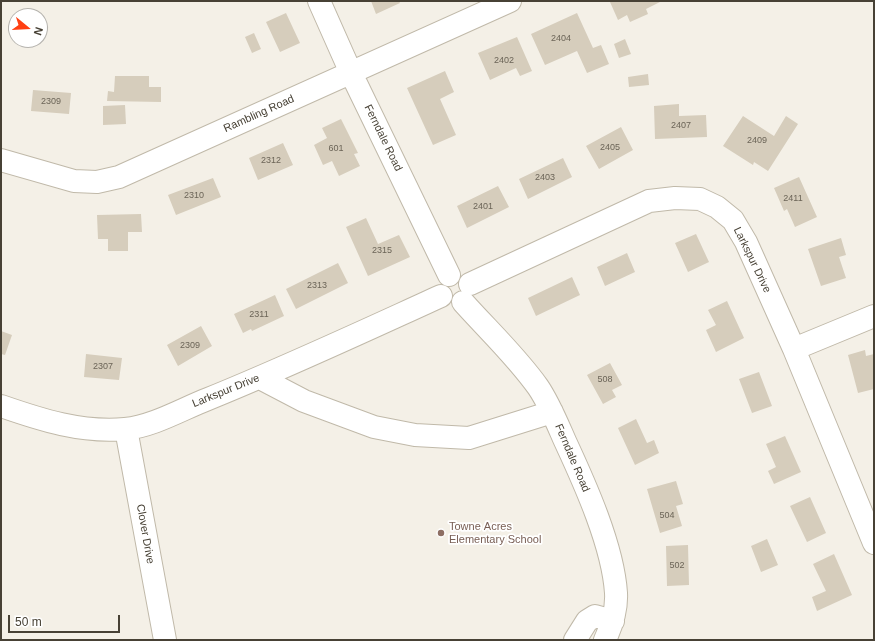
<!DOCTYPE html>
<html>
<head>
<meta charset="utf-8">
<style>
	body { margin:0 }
	#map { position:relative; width:875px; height:641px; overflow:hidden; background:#f4f0e7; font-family:Helvetica,sans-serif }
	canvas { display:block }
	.frame { position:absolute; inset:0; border:2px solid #474135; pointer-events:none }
	.north { position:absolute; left:8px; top:8px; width:40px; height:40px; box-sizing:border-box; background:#fff; border:1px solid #b5b3ae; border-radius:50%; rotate:108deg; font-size:11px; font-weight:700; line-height:16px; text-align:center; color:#474135 }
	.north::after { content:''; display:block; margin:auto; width:14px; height:18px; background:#ff3f12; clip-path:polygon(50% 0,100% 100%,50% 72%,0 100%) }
	.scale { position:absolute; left:8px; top:615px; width:112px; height:18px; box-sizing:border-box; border:2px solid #474135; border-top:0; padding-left:5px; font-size:12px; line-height:14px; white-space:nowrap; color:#474135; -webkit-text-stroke:3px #fff; paint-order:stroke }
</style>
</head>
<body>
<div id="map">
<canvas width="875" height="641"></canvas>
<div class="frame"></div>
<div class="north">N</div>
<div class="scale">50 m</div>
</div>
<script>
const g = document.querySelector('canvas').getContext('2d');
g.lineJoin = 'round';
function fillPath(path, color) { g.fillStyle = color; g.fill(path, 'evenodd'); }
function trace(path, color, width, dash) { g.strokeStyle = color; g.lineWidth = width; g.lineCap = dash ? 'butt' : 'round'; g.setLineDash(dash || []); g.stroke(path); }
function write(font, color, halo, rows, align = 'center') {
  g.font = font + ' Helvetica,sans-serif'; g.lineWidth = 3.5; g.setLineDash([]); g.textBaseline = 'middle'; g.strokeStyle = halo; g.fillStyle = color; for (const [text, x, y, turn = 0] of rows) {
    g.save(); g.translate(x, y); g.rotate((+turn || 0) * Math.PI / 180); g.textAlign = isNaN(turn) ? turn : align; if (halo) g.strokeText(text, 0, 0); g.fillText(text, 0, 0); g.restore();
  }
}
fillPath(new Path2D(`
	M371 1H399L400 3 376 14Z
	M662 1 646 9 648 14 630 22 627 15 618 20 610 2Z
	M286 13 300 43 280 52 266 22Z
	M577 13 593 48 601 45 609 64 587 73 577 51 545 65 531 34Z
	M254 33 261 49 252 53 245 37Z
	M517 37 532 71 520 76 516 68 490 80 478 53Z
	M625 39 631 54 619 58 614 44Z
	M445 71 454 92 440 99 456 135 433 145 407 88Z
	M648 74 649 85 629 87 628 77Z
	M115 76H149V87H161V102L107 101 108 91 114 92Z
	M33 90 71 93 69 114 31 111Z
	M679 104V116L706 115 707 137 655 139 654 106Z
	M125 105 126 124 103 125V106Z
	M743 116 774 136 786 116 798 124 768 171 754 162 753 165 723 146Z
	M341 119 358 153 354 154 360 166 339 176 332 161 323 165 314 145 327 138 322 128Z
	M621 127 633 150 599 169 586 146Z
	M283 143 293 165 258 180 249 158Z
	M563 158 572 177 528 199 519 179Z
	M799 177 817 217 795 227 787 209 784 211 774 188Z
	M213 178 221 197 176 215 168 195Z
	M498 186 509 207 467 228 457 206Z
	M141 214 142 232H128V251H108V239H98L97 215Z
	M366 218 378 244 399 235 410 257 368 276 346 227Z
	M696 234 709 262 688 272 675 243Z
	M841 238 846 255 839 257 846 278 821 286 808 249Z
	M627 253 635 272 605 286 597 267Z
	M338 263 348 283 296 309 286 289Z
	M572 277 580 295 536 316 528 298Z
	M275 295 284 316 252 331 251 329 243 333 234 314Z
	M727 301 744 338 716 352 706 330 716 325 708 310Z
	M201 326 212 346 178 366 167 345Z
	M1 331 12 335 5 355 1 354Z
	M865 350 866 356 874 354V389L858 393 848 355Z
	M86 354 122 358 119 380 84 377Z
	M610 363 622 385 612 390 616 397 603 404 587 375Z
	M759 372 772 406 752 413 739 379Z
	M636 419 647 443 654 440 659 453 635 465 618 428Z
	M785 436 801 472 774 484 768 471 776 467 766 444Z
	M676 481 683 504 676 506 682 526 660 533 647 489Z
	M810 497 826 533 807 542 790 506Z
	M767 539 778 565 761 572 751 546Z
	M688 545 689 585 667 586 666 546Z
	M834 554 852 595 817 611 812 597 826 591 813 564Z`), '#d6cdbc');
const minor = new Path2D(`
	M319 1 351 73 449 275
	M1 160 74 181 97 182 119 177 510 1
	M470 284 649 201 675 198 700 199 717 207 733 220 746 242 794 349 874 543
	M463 302C488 330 516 356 538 387 549 403 557 423 565 441 585 484 613 546 616 593 617 610 612 625 605 640
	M794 349 874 316
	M260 378 304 401 374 427 415 435 469 438 552 412
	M1 406C41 420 82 433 125 429 154 426 182 409 208 399 287 367 364 331 441 296
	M126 429 165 640
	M575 640 587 621 595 616 613 621`);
trace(minor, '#c0b9a9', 24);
trace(minor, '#fff', 22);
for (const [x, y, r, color] of [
	[441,533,4,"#8d6e63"]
]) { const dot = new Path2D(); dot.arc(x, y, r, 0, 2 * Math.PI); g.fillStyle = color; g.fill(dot); trace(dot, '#fff', 1.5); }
write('9px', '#6b6457', null, [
	["2404",561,39],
	["2402",504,61],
	["2309",51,102],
	["2407",681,126],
	["2409",757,141],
	["2405",610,148],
	["601",336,149],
	["2312",271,161],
	["2403",545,178],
	["2310",194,196],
	["2411",793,199],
	["2401",483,207],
	["2315",382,251],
	["2313",317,286],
	["2311",259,315],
	["2309",190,346],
	["2307",103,367],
	["508",605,380],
	["504",667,516],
	["502",677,566]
]);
write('11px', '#474135', '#fff', [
	["Rambling Road",259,114,-24],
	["Ferndale Road",383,138,64],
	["Larkspur Drive",752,260,64],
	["Larkspur Drive",226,391,-22],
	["Ferndale Road",572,458,67],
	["Clover Drive",145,534,80]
]);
write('11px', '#785e54', '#fff', [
	["Towne Acres",449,527],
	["Elementary School",449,540]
], 'left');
</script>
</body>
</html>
